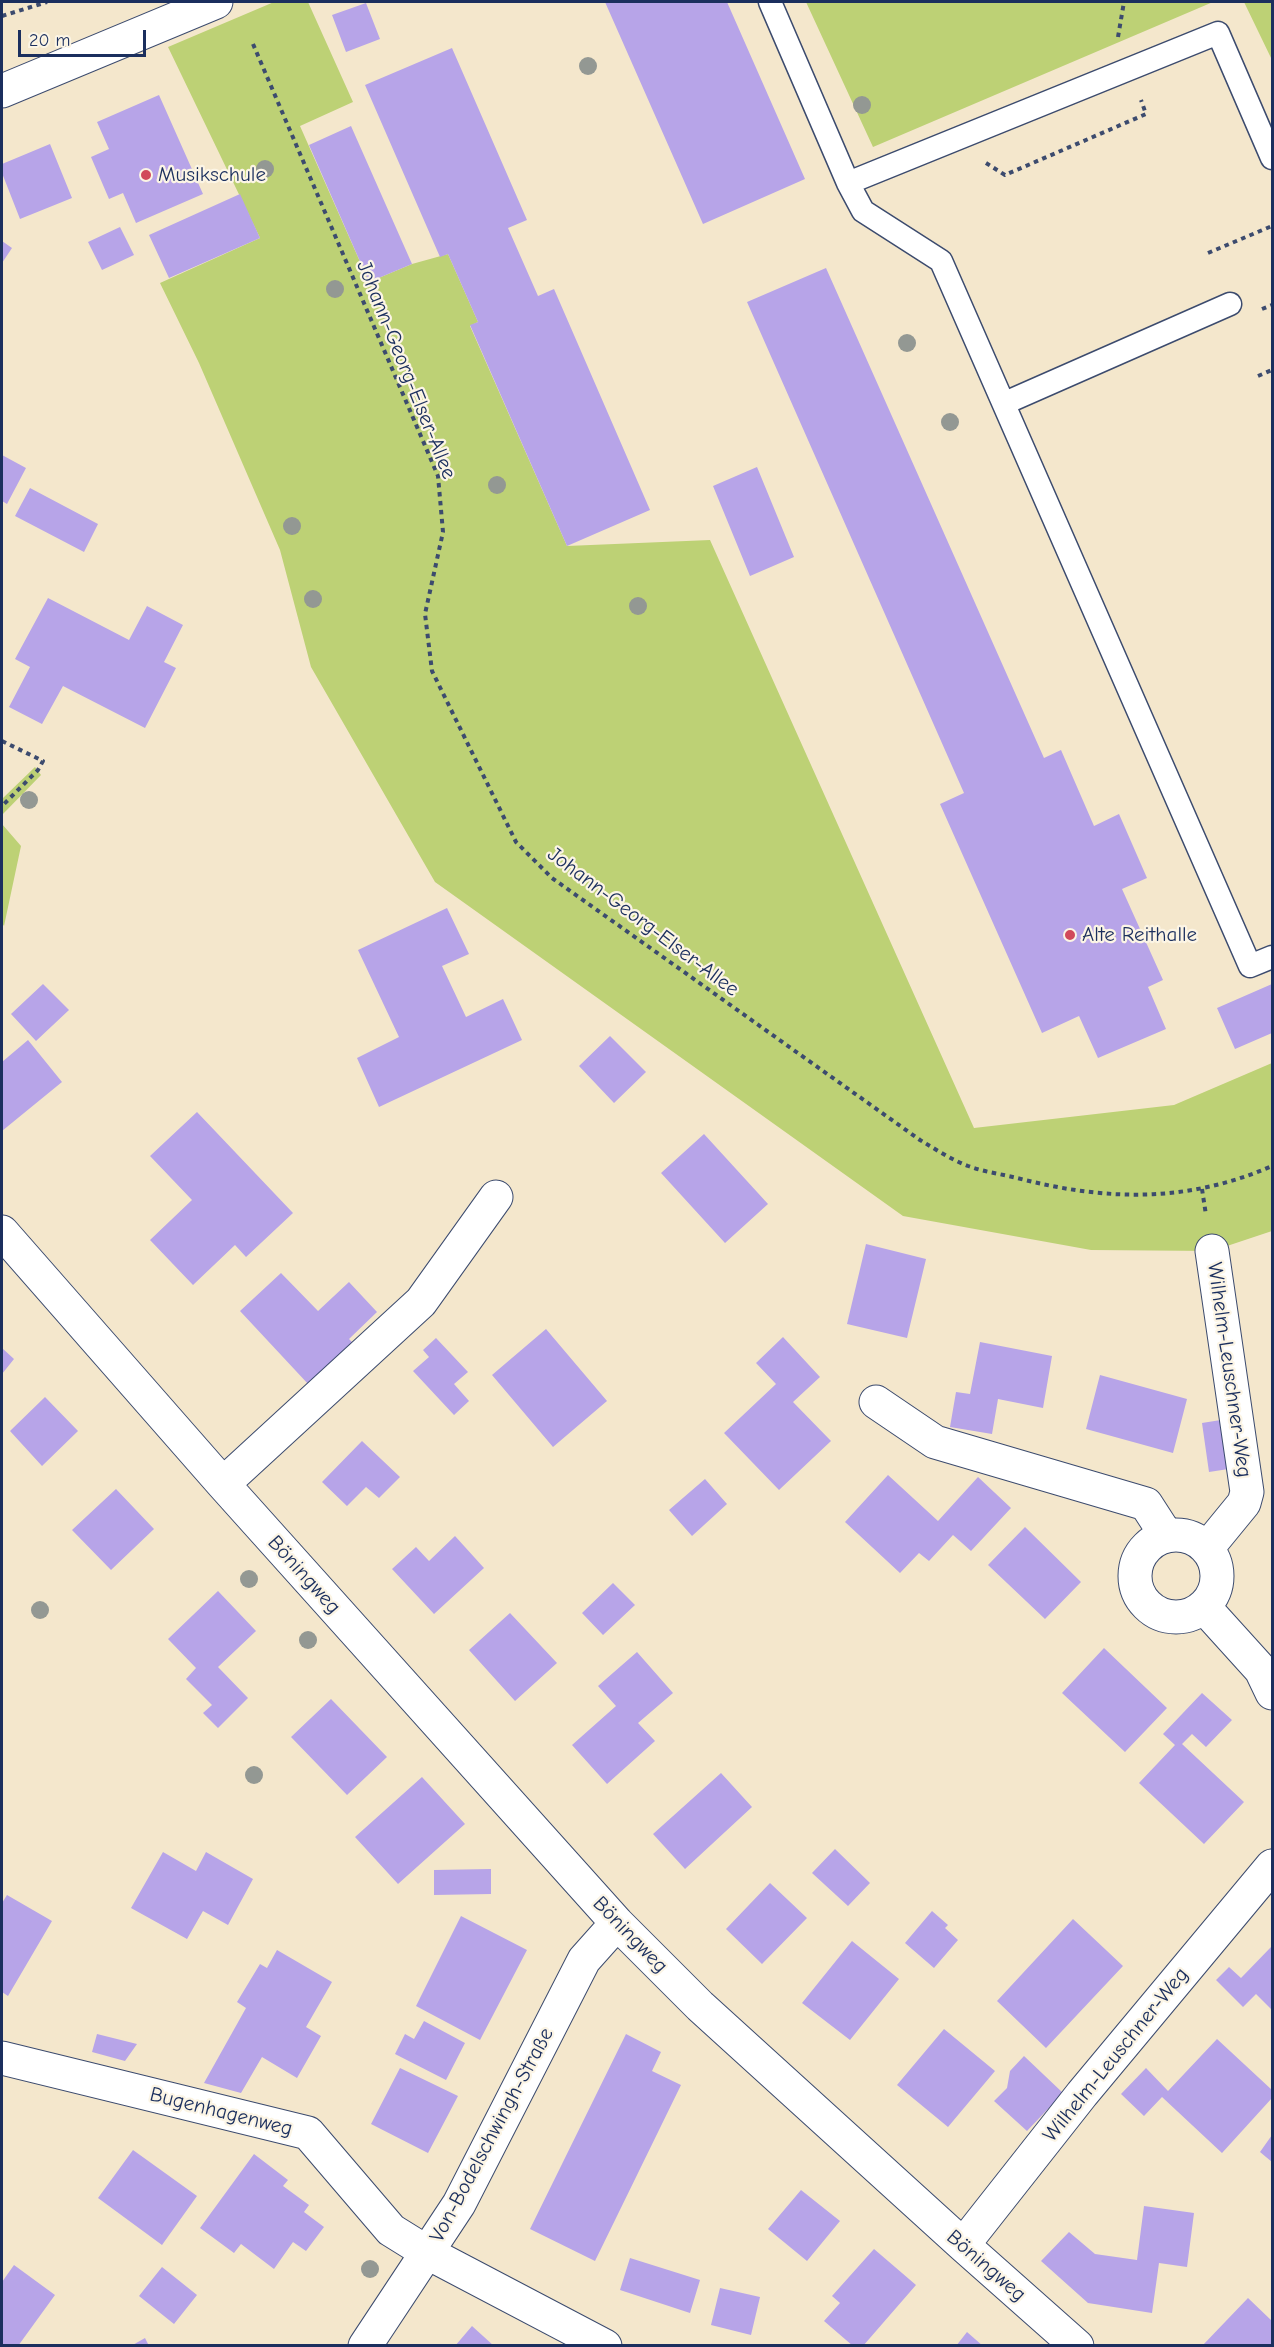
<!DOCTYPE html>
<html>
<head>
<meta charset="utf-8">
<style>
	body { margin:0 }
	#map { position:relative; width:1274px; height:2347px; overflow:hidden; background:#f4e7cc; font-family:"Comic Neue",sans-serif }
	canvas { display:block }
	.frame { position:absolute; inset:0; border:3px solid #1b2f5e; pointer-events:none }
	.scale { position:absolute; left:18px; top:30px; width:128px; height:27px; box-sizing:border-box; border:3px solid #1b2f5e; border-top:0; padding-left:8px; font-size:18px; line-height:21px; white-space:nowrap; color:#1b2f5e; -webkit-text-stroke:4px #fcf5e5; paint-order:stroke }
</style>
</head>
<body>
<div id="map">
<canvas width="1274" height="2347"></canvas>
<div class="frame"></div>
<div class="scale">20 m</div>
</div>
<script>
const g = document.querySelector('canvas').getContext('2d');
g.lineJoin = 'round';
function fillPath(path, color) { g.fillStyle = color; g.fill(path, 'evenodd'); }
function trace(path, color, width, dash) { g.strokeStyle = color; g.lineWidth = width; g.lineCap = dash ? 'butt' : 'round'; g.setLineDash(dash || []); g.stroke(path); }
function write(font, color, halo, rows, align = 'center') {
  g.font = font + ' "Comic Neue",sans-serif'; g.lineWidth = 4.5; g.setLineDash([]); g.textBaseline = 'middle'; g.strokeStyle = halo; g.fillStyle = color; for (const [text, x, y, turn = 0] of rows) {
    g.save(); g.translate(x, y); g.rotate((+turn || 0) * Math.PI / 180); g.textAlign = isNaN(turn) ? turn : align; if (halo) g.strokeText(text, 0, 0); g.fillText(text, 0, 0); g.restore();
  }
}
fillPath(new Path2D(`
	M274 2H308L353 102 300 126 369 282 412 264 448 254 478 322 470 326 567 546 710 540 974 1128 1174 1105 1272 1063V1231L1212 1251 1091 1250 903 1216 435 882 311 667 280 550 199 363 160 283 260 238 168 47Z
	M806 2H1213L873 147Z
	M1244 2H1272V60Z
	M35 767 41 775 2 815V799Z
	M2 824 21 846 4 926 2 923Z`), '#bdd175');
fillPath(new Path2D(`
	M605 2H727L805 179 703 224Z
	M366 3 380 39 346 52 332 15Z
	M452 48 527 220 508 228 538 296 554 289 650 510 567 546 470 325 478 322 448 254 440 257 365 85Z
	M159 95 203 194 136 223 123 193 109 199 91 157 109 149 97 122Z
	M351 126 412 264 369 282 309 145Z
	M50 144 72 198 20 219 2 173V164Z
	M240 194 260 238 169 278 149 235Z
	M120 227 134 255 102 270 88 242Z
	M2 241 12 248 2 263Z
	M826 268 1044 758 1061 750 1094 826 1119 814 1147 878 1122 889 1163 980 1148 987 1166 1029 1098 1058 1079 1016 1042 1033 940 804 964 793 747 302Z
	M2 455 26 468 7 504 2 501Z
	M757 467 794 557 750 576 713 486Z
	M30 488 98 524 84 552 15 516Z
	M48 598 129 640 147 606 183 625 164 662 176 668 145 728 63 686 42 724 9 707 30 667 15 659Z
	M447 908 469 954 442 966 466 1017 503 999 522 1040 379 1107 357 1058 399 1037 358 950Z
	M43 984 69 1010 36 1041 11 1014Z
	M1272 984V1033L1235 1049 1217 1008Z
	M610 1036 646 1072 614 1103 579 1066Z
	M28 1040 62 1082 2 1131V1062Z
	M197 1112 293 1213 246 1257 235 1245 193 1285 150 1240 192 1200 150 1156Z
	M704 1134 768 1204 725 1243 661 1173Z
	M866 1244 926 1259 907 1338 847 1324Z
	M281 1273 318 1311 349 1282 377 1312 349 1339 354 1344 309 1385 240 1311Z
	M546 1329 607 1401 553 1447 492 1375Z
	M783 1337 820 1377 793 1402 831 1441 779 1490 724 1433 776 1384 756 1363Z
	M436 1338 468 1372 454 1384 469 1401 454 1415 413 1371 429 1357 423 1350Z
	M980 1342 1052 1356 1043 1408 998 1399 992 1434 950 1427 956 1392 970 1394Z
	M2 1348 14 1359 2 1374Z
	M1100 1375 1187 1399 1173 1453 1086 1429Z
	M45 1397 78 1431 42 1466 10 1431Z
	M1227 1419 1235 1468 1209 1472 1202 1423Z
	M362 1441 400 1477 379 1498 366 1487 347 1506 322 1482Z
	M888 1475 938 1521 978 1477 1011 1508 971 1551 953 1535 929 1561 919 1553 900 1573 845 1522Z
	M705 1479 727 1504 692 1536 669 1510Z
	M116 1489 154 1529 111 1570 72 1530Z
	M1025 1527 1081 1582 1045 1619 988 1565Z
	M455 1536 484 1568 434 1614 392 1569 416 1547 429 1561Z
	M613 1583 635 1605 603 1635 582 1613Z
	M218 1591 256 1631 218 1667 248 1698 218 1728 203 1713 212 1705 186 1679 196 1668 168 1639Z
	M510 1613 557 1663 515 1701 469 1650Z
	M1104 1648 1167 1708 1125 1752 1062 1693Z
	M637 1652 673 1693 638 1723 655 1741 607 1784 572 1745 616 1706 598 1686Z
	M1202 1693 1232 1720 1206 1747 1192 1734 1182 1744 1244 1802 1204 1844 1139 1783 1175 1745 1163 1734Z
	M331 1699 387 1757 347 1795 291 1737Z
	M721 1773 752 1807 685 1869 653 1834Z
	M422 1777 465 1824 398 1884 355 1837Z
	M835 1849 870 1883 848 1906 812 1873Z
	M163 1852 196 1871 206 1852 253 1879 228 1925 203 1911 187 1939 131 1908Z
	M491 1869V1894L434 1895V1870Z
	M770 1883 807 1918 762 1964 726 1929Z
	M7 1895 52 1921 8 1996 2 1992V1903Z
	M932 1911 948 1925 945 1928 958 1940 934 1968 905 1943Z
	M461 1916 527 1950 480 2040 416 2006Z
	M1073 1919 1123 1966 1046 2048 997 2001Z
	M852 1941 899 1979 850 2040 802 2003Z
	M1272 1946V2010L1256 1994 1243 2007 1216 1980 1229 1967 1241 1978Z
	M277 1950 332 1982 306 2027 321 2036 297 2078 262 2057 241 2093 204 2083 246 2008 237 2002 260 1964 267 1968Z
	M424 2021 465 2043 446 2080 395 2054 405 2034 414 2039Z
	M944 2029 995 2071 948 2127 897 2085Z
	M97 2034 137 2044 125 2061 92 2052Z
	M626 2034 661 2052 652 2071 681 2085 595 2261 530 2229Z
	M1217 2039 1272 2090V2098L1222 2153 1162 2097 1144 2116 1121 2094 1146 2068 1168 2091Z
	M1024 2056 1063 2093 1027 2131 994 2101 1007 2088 1010 2071Z
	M400 2068 458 2096 428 2153 371 2124Z
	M1272 2135V2162L1260 2152Z
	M133 2150 197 2196 162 2245 98 2198Z
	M254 2154 288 2180 283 2186 309 2205 304 2212 324 2227 306 2251 293 2242 274 2269 241 2244 234 2253 200 2228Z
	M801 2190 840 2221 807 2261 768 2229Z
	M1144 2206 1194 2213 1187 2267 1159 2263 1152 2313 1088 2303 1041 2261 1069 2232 1095 2254 1137 2260Z
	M874 2249 916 2285 863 2346H853L824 2321 840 2303 832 2296Z
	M630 2258 700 2280 690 2313 620 2290Z
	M14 2265 55 2295 18 2346H2V2282Z
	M162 2267 197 2295 174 2324 139 2296Z
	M720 2288 760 2297 751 2335 711 2325Z
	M1248 2298 1272 2321V2346H1202Z
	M472 2326 494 2346H455Z
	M967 2332 983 2346H956Z
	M145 2338 149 2346H131Z`), '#b7a4e8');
const service = new Path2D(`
	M770 2 848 183 863 211 941 261 1250 966 1272 957
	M848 183 1218 33 1272 158
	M1005 403 1230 304`);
const minor = new Path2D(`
	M2 1232 223 1484 617 1923 700 2006 963 2245 1077 2346
	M876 1402 935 1442 1146 1504 1166 1535
	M223 1484 421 1302 496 1197
	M1135 1576a41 41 0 1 1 82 0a41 41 0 1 1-82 0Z
	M1208 1547 1244 1503 1247 1492 1212 1251
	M1204 1607 1261 1670 1272 1693
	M2 2058 308 2133 391 2230 428 2253 605 2346
	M963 2245 1082 2094 1272 1866
	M365 2346 459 2204 584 1960 617 1923`);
const secondary = new Path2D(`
	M2 91 216 2`);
trace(service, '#3c4b6e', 25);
trace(minor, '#3c4b6e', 35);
trace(secondary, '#3c4b6e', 35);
trace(new Path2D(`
	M2 16 47 2
	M1118 37 1124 2
	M253 44 438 476 443 532 425 614 432 671 516 842 552 878 920 1140C935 1149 952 1160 968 1166 984 1172 1001 1174 1017 1178 1106 1201 1187 1203 1272 1166
	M986 163 1005 175 1146 114 1141 100
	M1208 253 1272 226
	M1262 309 1272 305
	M1258 376 1272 370
	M2 741 43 761 38 770 2 806
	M1202 1189 1206 1215`), '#3c4b6e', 4, [4.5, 4.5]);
trace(service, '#fff', 22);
trace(minor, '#fff', 33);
trace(secondary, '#fff', 33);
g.fillStyle = '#939893';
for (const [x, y] of [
	[588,66],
	[862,105],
	[265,169],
	[335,289],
	[907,343],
	[950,422],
	[497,485],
	[292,526],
	[313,599],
	[638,606],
	[29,800],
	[249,1579],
	[40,1610],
	[308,1640],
	[254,1775],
	[370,2269]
]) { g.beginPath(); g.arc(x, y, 9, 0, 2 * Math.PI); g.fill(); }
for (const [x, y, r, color] of [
	[146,175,6,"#d1495b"],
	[1070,935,6,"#d1495b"]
]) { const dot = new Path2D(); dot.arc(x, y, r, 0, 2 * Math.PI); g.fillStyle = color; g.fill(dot); trace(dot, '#fcf5e5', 2); }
write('21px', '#1b2f5e', '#fcf5e5', [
	["Musikschule",158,175],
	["Alte Reithalle",1082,935]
], 'left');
write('21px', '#1b2f5e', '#fcf5e5', [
	["Johann-Georg-Elser-Allee",406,370,68],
	["Johann-Georg-Elser-Allee",643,922,37],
	["Wilhelm-Leuschner-Weg",1229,1370,82],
	["Böningweg",304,1575,48],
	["Böningweg",630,1935,46],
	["Wilhelm-Leuschner-Weg",1116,2055,-51],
	["Bugenhagenweg",221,2112,14],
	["Von-Bodelschwingh-Straße",492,2135,-62],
	["Böningweg",986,2266,41]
]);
</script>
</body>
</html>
